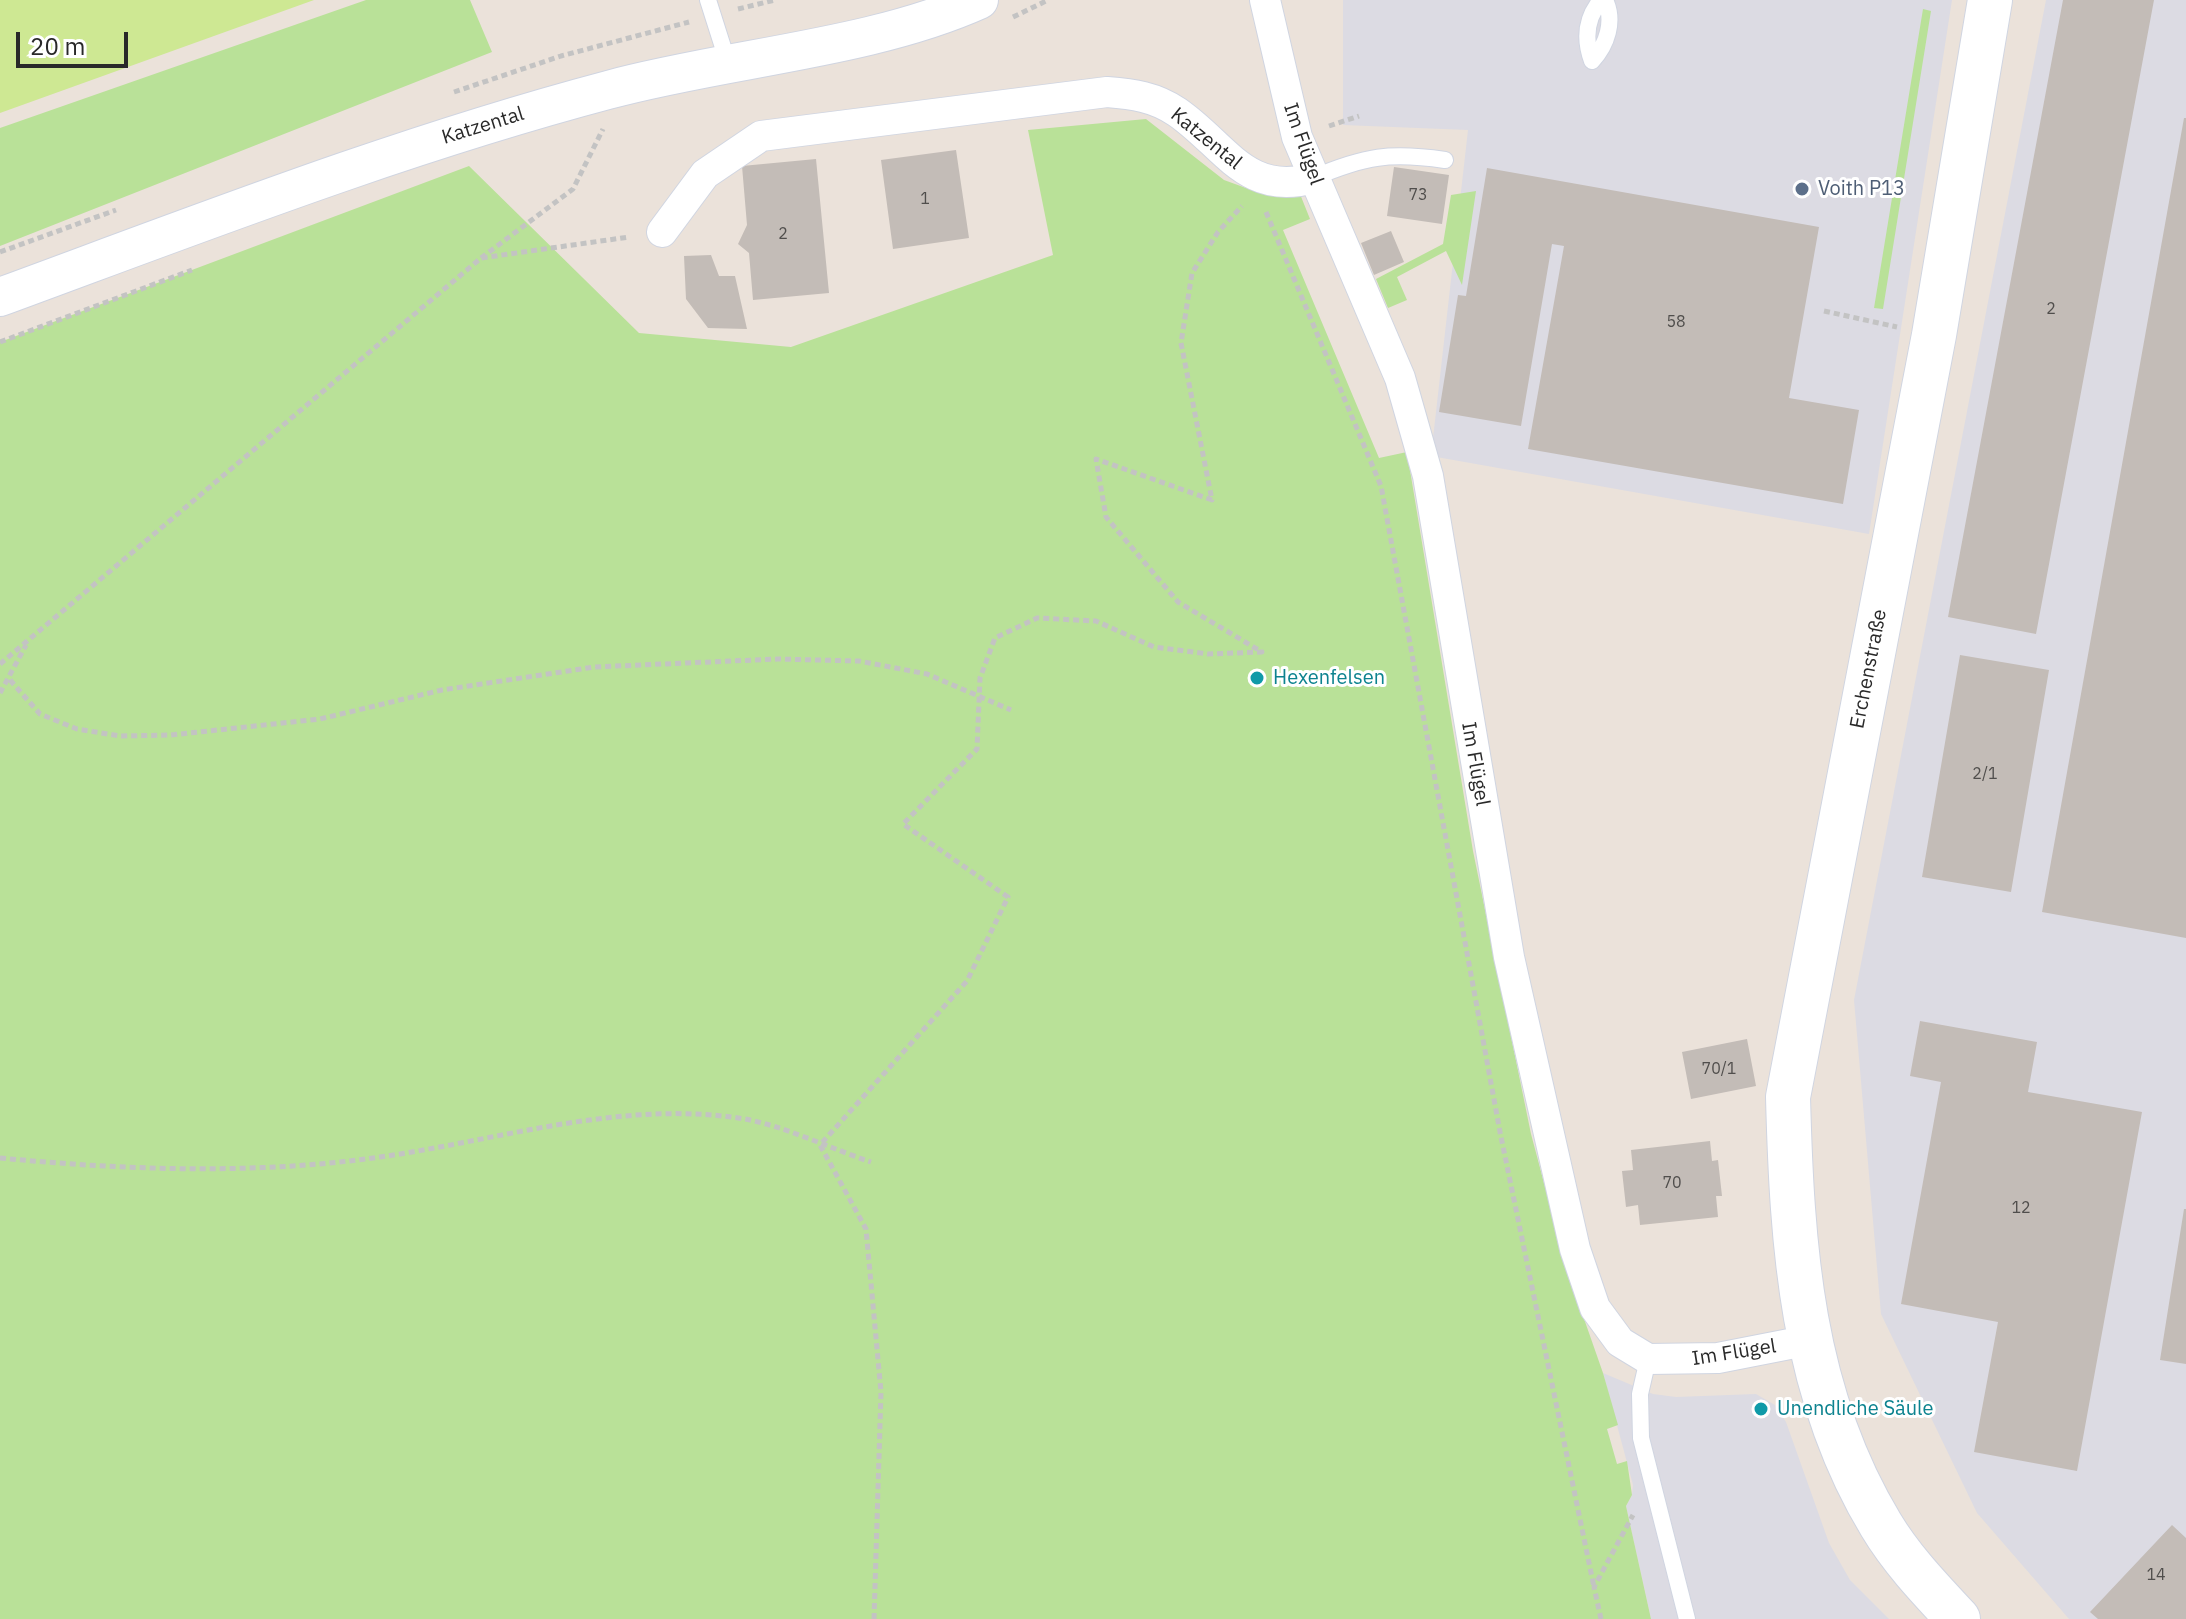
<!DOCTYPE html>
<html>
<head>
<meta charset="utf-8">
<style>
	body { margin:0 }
	#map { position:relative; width:2186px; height:1619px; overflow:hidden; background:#ebe2da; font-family:"IBM Plex Sans",sans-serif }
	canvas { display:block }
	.scale { position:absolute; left:16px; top:32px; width:112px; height:36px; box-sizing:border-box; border:4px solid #292929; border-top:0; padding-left:10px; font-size:24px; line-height:28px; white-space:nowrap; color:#292929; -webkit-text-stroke:6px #fff; paint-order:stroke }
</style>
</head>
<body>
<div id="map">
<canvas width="2186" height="1619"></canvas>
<div class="scale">20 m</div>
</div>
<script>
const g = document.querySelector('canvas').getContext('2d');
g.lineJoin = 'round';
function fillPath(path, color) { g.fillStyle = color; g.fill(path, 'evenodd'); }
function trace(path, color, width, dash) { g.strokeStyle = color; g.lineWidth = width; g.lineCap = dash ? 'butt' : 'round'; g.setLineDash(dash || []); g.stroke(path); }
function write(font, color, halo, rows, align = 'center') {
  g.font = font + ' "IBM Plex Sans",sans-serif'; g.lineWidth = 6; g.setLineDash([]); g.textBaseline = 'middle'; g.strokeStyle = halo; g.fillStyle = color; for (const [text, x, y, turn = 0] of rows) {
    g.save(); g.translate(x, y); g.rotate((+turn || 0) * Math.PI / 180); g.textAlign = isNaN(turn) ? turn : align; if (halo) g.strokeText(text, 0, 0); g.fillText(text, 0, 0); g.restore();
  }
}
fillPath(new Path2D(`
	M1343 0H1952L1869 534 1431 456 1468 130 1343 125Z
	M2046 0H2186V1619H2069L1977 1513 1881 1314 1854 1000Z
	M1603 1373 1653 1394 1676 1397 1756 1394 1775 1405 1786 1422 1829 1543 1850 1580 1889 1619H1651L1626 1506 1632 1495 1633 1485Z`), '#dcdbe3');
fillPath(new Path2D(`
	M366 0H470L492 52 0 246V128Z
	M1923 9 1931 11 1883 309 1874 308Z
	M1146 119 1224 180 1246 188 1300 194 1310 219 1283 230 1379 458 1407 452 1473 851 1531 1134 1568 1273 1603 1373 1618 1425 1607 1429 1617 1464 1627 1461 1632 1495 1626 1506 1651 1619H0V342L469 166 639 333 791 347 1053 255 1028 130Z
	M1476 191 1462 285 1446 251 1397 277 1407 300 1388 308 1376 279 1443 244 1451 195Z`), '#b9e198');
fillPath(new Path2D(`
	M0 0H314L0 113Z`), '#cee893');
fillPath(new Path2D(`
	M2063 0H2154L2036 634 1948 617Z
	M2184 118H2186V938L2042 912Z
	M956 150 969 238 893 249 881 160Z
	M816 159 829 293 753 300 749 253 738 244 747 225 742 166Z
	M1394 167 1449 175 1442 224 1387 216Z
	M1487 168 1819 227 1789 398 1859 410 1843 504 1528 449 1564 246 1552 244 1521 426 1439 412 1458 295 1466 296Z
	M1391 231 1404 262 1374 275 1361 243Z
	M711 255 719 276H735L747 329 708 328 686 299 684 256Z
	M1960 655 2049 670 2011 892 1922 877Z
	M1920 1021 2037 1042 2028 1092 2142 1112 2077 1471 1974 1452 1998 1322 1901 1304 1941 1082 1910 1076Z
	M1747 1039 1756 1086 1691 1099 1682 1052Z
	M1710 1141 1712 1161 1718 1160 1722 1196H1716L1718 1217 1640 1225 1638 1205 1626 1207 1622 1171 1633 1170 1631 1150Z
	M2184 1209H2186V1364L2160 1360Z
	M2172 1525 2186 1538V1619H2098L2090 1612Z`), '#c3bcb7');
const service = new Path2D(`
	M708 0 728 63
	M1601 0C1586 18 1584 39 1592 61 1607 45 1615 21 1605 0
	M1313 178C1365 156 1390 152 1445 160
	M1648 1359 1640 1394 1641 1438 1687 1619`);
const minor = new Path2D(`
	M1265 0 1297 137 1400 378 1428 476 1509 957 1575 1249 1595 1308 1620 1342 1648 1359 1718 1358 1810 1340
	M662 232 705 174 761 136 1107 92C1133 94 1155 97 1177 112 1225 145 1246 197 1313 178`);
const tertiary = new Path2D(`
	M0 297C201 223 401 145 608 90 725 58 870 49 979 0`);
const secondary = new Path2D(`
	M1958 1619C1931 1590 1902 1560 1881 1525 1801 1393 1792 1246 1788 1097L1934 335 1990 0`);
trace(service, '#d0d5e1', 18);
trace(minor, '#d0d5e1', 32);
trace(tertiary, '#d0d5e1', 40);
trace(secondary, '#d0d5e1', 46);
trace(new Path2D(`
	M738 9 775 0
	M1013 17 1048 0
	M454 92 561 56 689 22
	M1329 126 1359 116
	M1266 212 1381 486 1500 1132 1594 1587
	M0 252 116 210
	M481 258 573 189 603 129
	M1824 311 1897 327
	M0 342 192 270
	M0 664 481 258 629 237
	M10 680 40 714 77 729 120 736 171 735 320 719 442 690 594 667 778 659 859 661 927 674 1011 710
	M0 693 26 645
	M0 1158C126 1170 254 1175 380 1157 501 1140 622 1099 745 1119 784 1126 832 1149 871 1162
	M874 1619 881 1392 866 1229 820 1145 967 981 1008 897 903 824 977 749 980 678 995 638 1037 618 1096 621 1154 647 1208 654 1262 652 1178 602 1106 517 1096 459 1212 500 1181 343 1192 273 1218 232 1242 206
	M1601 1619 1594 1587 1633 1515`), '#c3c3c3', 5, [6, 4]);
trace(service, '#fff', 16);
trace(minor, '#fff', 30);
trace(tertiary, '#fff', 38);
trace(secondary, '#fff', 44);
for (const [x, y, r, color] of [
	[1802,189,8,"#5c6f8a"],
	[1257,678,8,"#0f9aa8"],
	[1761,1409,8,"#0f9aa8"]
]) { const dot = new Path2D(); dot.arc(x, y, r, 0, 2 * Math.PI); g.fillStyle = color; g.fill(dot); trace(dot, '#fff', 3); }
write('16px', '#504e4c', null, [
	["73",1418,195],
	["1",925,199],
	["2",783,234],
	["2",2051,309],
	["58",1676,322],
	["2/1",1985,774],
	["70/1",1719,1069],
	["70",1672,1183],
	["12",2021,1208],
	["14",2156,1575]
]);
write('20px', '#292929', '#fff', [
	["Katzental",483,126,-17],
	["Katzental",1206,139,39],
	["Im Flügel",1303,144,71],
	["Erchenstraße",1869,669,-79],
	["Im Flügel",1475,764,80],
	["Im Flügel",1734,1353,-9]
]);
write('20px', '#4e5e75', '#fff', [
	["Voith P13",1818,189]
], 'left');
write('20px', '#0d838f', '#fff', [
	["Hexenfelsen",1273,678],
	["Unendliche Säule",1777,1409]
], 'left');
</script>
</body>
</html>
